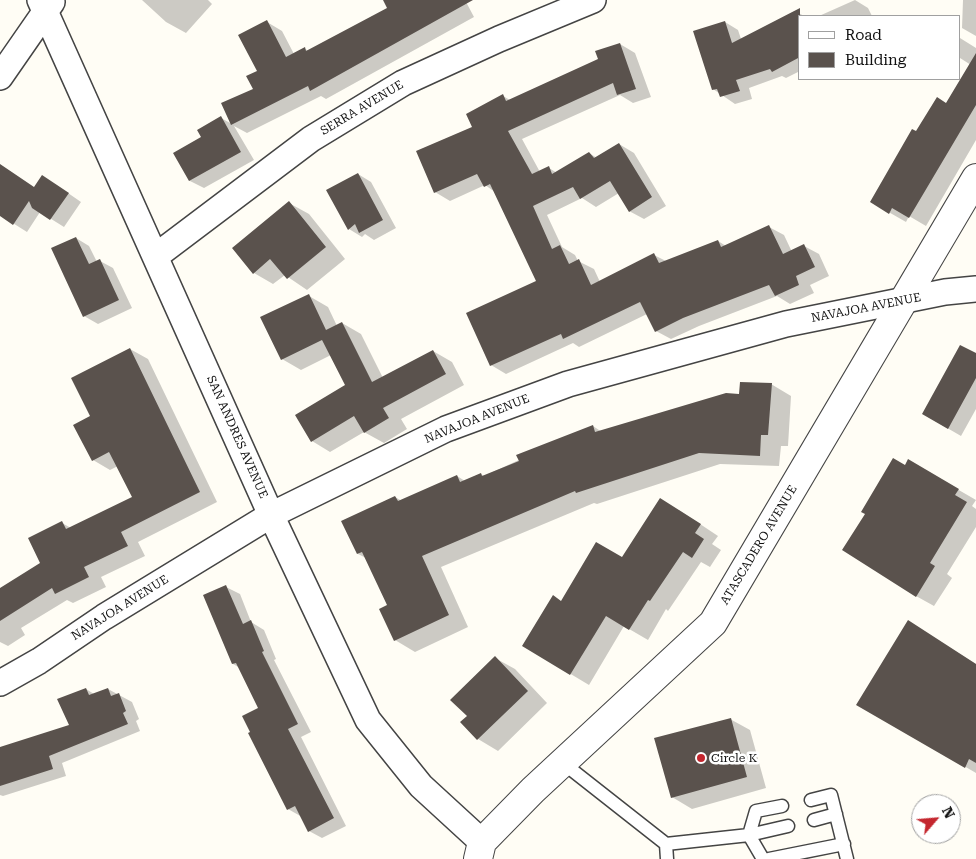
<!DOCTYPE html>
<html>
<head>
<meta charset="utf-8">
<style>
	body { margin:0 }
	#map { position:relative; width:976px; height:859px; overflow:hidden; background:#fffdf5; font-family:"Roboto Serif",serif }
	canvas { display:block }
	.legend { position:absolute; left:798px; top:15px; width:162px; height:65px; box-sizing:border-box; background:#fff; border:1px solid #a0a0a0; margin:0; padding:6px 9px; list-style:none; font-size:15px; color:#111 }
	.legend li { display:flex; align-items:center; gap:10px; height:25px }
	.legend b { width:25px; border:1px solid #a0a0a0 }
	.north { position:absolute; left:911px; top:794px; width:50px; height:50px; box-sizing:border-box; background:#fff; border:1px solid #a0a0a0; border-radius:50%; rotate:63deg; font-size:14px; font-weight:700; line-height:20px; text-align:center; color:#111 }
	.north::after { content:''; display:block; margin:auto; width:18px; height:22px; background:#c4262e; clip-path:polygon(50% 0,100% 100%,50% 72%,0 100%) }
</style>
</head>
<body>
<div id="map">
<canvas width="976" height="859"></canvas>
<ul class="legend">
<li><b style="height:6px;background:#fff"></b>Road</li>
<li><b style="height:14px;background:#5a524d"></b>Building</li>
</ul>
<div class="north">N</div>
</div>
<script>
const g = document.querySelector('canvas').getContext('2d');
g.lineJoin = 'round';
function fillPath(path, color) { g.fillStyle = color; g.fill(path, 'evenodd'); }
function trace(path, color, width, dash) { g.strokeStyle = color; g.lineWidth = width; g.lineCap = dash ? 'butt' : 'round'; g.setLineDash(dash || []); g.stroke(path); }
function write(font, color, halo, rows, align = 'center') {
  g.font = font + ' "Roboto Serif",serif'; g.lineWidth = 5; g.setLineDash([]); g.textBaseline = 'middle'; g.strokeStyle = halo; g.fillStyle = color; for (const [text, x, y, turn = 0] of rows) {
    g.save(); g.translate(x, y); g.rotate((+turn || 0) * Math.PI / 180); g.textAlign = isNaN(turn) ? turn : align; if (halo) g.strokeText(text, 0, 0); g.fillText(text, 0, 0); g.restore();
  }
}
fillPath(new Path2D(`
	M142 0H208L212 4 186 33 166 22Z
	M394 0H465L474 17 326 99 321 96 247 133 234 126 254 160 204 188 190 181 174 153 202 137 221 118 232 124 254 90 267 22 282 31 294 54 305 49 309 51 389 9Z
	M855 0 868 8 872 16H819Z
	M963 0H976V36L962 28Z
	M795 11 804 16H800V71L786 78 782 76 749 88 752 99 735 104 713 89 725 22 738 30 741 39Z
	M960 38 976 48V140L926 226 909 216 906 222 871 202 916 133 947 104 971 65 960 58Z
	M620 44 635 53 651 97 633 103 620 95 522 139 540 172 549 168 557 173 589 153 597 158 619 144 634 153 666 206 644 219 629 211 619 193 596 207 582 198 547 215 562 247 575 255 578 261 594 269 600 282 654 255 666 261 718 241 726 246 769 227 784 235 792 252 804 246 819 254 829 276 810 285 814 293 790 304 777 296 699 326 671 339 656 331 647 314 579 347 573 343 506 374 491 365 538 282 495 192 485 185 450 201 435 192 474 127 503 96 510 100 600 60Z
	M358 174 371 182 396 228 374 240 365 234 362 237 349 229Z
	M0 180 35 188 55 184 81 202 64 227 40 212 27 232 0 215Z
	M289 203 309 214 345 259 307 290 285 275 273 284 254 273Z
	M76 238 89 246 97 262 100 261 113 268 132 308 98 324 84 316Z
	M309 296 328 307 337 326 342 323 361 334 383 378 433 351 452 362 464 385 401 419 407 429 384 443 364 432 330 452 312 441 347 386 331 355 301 370 282 359Z
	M130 349 148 359 217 502 138 542 145 556 101 577 106 587 73 603 67 600 21 628 25 635 8 646 0 642V589L42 564 62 523 71 528 134 498 118 466 110 470 93 460 91 417Z
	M976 355V409L961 436 923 414Z
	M771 384 791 396 788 446H781L779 466 720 464 597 504 594 503 441 567 468 627 415 652 395 640 388 606 366 558 358 554 395 497 402 501 457 476 465 481 481 474 484 476 593 426 602 432 740 395Z
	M905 466 926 471 976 500 972 506 976 509V527L947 574 952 578 934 606 916 596Z
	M679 510 718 536 712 544 721 550 710 567 701 562 668 611 666 609 648 640 624 626 589 685 524 646 562 602 623 559Z
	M226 587 240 594 251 622 264 630 276 659 274 660 311 732 301 737 346 826 322 838 309 831 302 817 288 809 260 708 240 668 233 664Z
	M908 622 976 664V773L858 704Z
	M495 658 515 669 547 703 498 751 478 739 462 723 469 716Z
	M86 689 94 694 108 689 132 702 139 719 136 721 140 731 62 763 66 776 3 796 0 795V749L71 726Z
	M730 719 750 730 766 788 692 809 672 797Z`), '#0003');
fillPath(new Path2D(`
	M383 0H473L310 91 308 86 231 125 221 103 253 89 246 76 257 71 238 35 267 20 286 57 305 47 306 51 387 8Z
	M800 8V57L772 72 770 69 736 80 740 91 720 97 717 89 712 90 693 31 725 21 732 43Z
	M620 43 636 89 617 95 613 83 508 131 532 174 549 166 552 174 589 152 594 158 619 143 652 197 629 212 610 181 580 199 573 187 533 206 552 249 560 245 569 264 579 259 591 285 654 253 659 263 718 240 721 247 769 225 783 254 804 244 815 267 796 276 799 285 775 296 769 285 683 318 655 332 640 302 563 339 561 334 490 366 466 313 536 281 490 184 484 187 477 174 434 193 416 151 472 127 466 114 503 94 506 101 598 59 595 51Z
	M976 53V105L909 218 892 208 889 214 870 202 912 129 916 131 937 97 946 103Z
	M221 116 241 152 189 181 173 153 201 137 197 130Z
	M0 164 34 187 42 175 69 193 50 220 32 208 29 201 13 225 0 216Z
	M358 173 383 220 359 233 355 224 348 230 326 190Z
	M289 201 326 247 287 279 270 259 253 274 232 248Z
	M76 237 89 264 100 259 119 300 83 317 51 248Z
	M309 294 326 330 342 322 372 382 433 350 446 374 383 408 389 418 364 433 354 416 311 442 295 415 345 385 322 340 281 360 260 317Z
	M960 345 976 353V378L948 429 922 414Z
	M130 348 200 492 121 532 128 546 84 567 89 577 55 594 52 588 0 621V588L40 563 28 538 62 521 66 529 132 497 109 452 92 461 73 425 90 416 71 378Z
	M740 382 772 383 768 435H761L760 456 699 453 576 493 575 491 422 556 449 615 394 641 379 609 387 605 362 552 357 554 341 521 395 496 398 501 457 475 460 482 481 473 482 476 519 461 516 455 593 425 595 432 726 393 739 394Z
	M893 458 905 465 908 459 959 489 955 495 967 502 930 563 935 566 916 597 842 550 865 514 861 512Z
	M660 498 701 524 695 533 704 539 692 558 683 552 650 601 648 600 629 630 606 616 570 675 522 646 553 595 561 601 596 542 622 557Z
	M226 585 243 624 251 620 264 651 262 652 298 724 288 729 334 818 308 832 295 806 287 810 248 733 250 732 242 716 258 708 236 663 232 664 203 595Z
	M908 620 976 664V763L969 759 965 768 856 705Z
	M495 656 528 691 477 740 460 722 467 716 450 700Z
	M86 688 89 695 108 688 111 696 119 693 126 711 123 713 128 724 49 756 53 769 0 786V747L69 725 57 699Z
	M731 718 747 777 671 798 654 738Z`), '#5a524d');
const service = new Path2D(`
	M563 763 666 844
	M811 800 831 795 847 859
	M814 820 836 814
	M667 859 666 844 749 835 756 811 782 806
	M763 859 749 835 788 826
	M769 859 844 844`);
const minor = new Path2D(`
	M40 0 271 515 368 720 421 786 482 842
	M0 77 52 2
	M156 256 311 139 403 83 499 39 593 0
	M0 683 39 661 104 617 271 515 446 429 568 384 786 324 945 292 976 289`);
const tertiary = new Path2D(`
	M478 859 482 842 533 790 713 623 976 178`);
trace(service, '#444', 15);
trace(minor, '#444', 28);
trace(tertiary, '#444', 30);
trace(service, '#fff', 12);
trace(minor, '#fff', 25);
trace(tertiary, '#fff', 28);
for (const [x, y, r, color] of [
	[701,758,5,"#c4262e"]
]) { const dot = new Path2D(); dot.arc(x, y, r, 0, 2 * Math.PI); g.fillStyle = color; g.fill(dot); trace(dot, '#fff', 2); }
write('12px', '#111', '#fff', [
	["SERRA AVENUE",362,108,-31],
	["NAVAJOA AVENUE",866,308,-11],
	["NAVAJOA AVENUE",477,419,-22],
	["SAN ANDRES AVENUE",237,437,66],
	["ATASCADERO AVENUE",759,545,-59],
	["NAVAJOA AVENUE",120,608,-32]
]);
write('12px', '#111', '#fff', [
	["Circle K",711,758]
], 'left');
</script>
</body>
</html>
